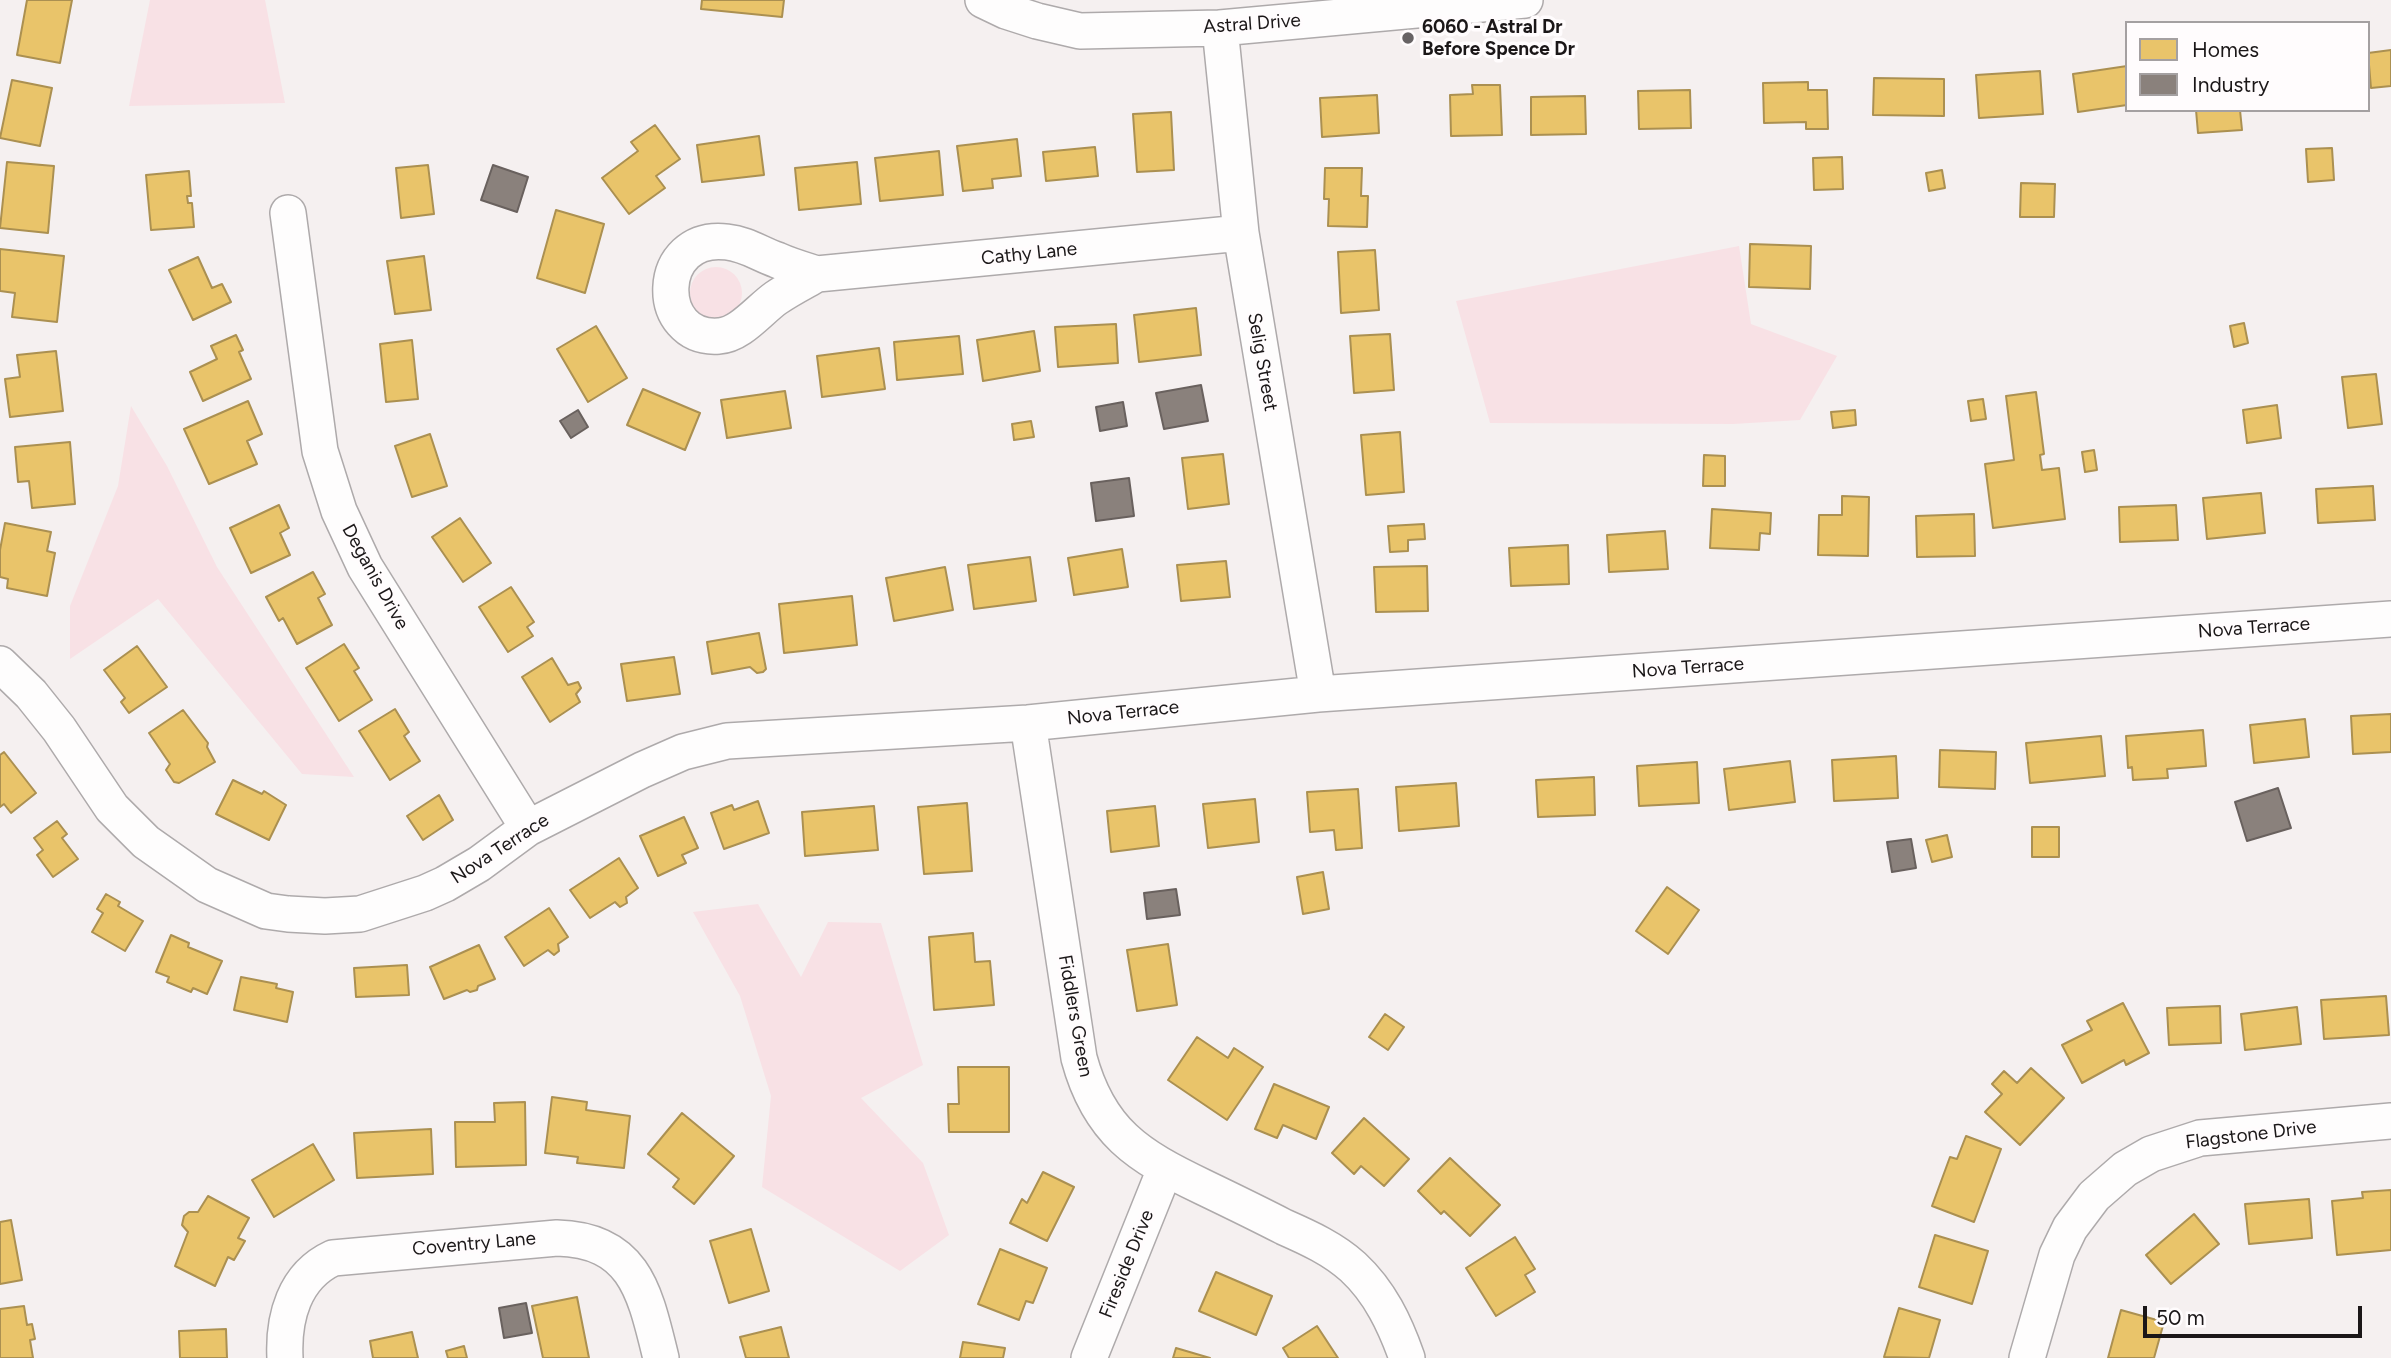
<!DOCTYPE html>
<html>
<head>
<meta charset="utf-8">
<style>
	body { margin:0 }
	#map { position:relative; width:2391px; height:1358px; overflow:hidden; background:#f5f0f0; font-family:Figtree,sans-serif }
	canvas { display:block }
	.legend { position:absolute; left:2125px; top:21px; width:245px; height:91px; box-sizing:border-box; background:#fffcfd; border:2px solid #a4a0a1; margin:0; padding:9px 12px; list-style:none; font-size:21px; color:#1b1718 }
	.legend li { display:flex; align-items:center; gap:14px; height:35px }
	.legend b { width:35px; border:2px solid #a4a0a1 }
	.scale { position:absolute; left:2143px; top:1306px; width:219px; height:32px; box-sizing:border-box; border:4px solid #1b1718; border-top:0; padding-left:9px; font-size:21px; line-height:24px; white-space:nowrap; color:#1b1718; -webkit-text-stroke:5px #fffcfd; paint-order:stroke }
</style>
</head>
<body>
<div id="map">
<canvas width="2391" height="1358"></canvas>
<ul class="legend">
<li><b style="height:19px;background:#e9c46a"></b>Homes</li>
<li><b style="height:19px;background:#8a817c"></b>Industry</li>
</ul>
<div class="scale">50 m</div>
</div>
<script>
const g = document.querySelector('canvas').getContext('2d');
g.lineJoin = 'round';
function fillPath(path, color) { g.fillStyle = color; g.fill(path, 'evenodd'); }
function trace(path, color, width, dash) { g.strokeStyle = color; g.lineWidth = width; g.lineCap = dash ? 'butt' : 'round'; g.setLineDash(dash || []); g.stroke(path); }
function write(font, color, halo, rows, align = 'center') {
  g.font = font + ' Figtree,sans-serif'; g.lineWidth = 7; g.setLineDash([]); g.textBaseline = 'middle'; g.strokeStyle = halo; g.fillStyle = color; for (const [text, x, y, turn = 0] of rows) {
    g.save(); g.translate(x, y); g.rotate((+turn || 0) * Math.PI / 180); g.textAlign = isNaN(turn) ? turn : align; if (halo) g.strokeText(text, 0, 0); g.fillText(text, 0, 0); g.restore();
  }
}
fillPath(new Path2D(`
	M150 0H265L285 103 129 106Z
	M1739 246 1751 324 1837 356 1800 420 1733 424 1490 423 1456 301Z
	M690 293a26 26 0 1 1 52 0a26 26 0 1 1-52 0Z
	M131 406 167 466 217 567 354 777 302 774 158 599 70 659V606L118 486Z
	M758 904 801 977 828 922 881 923 923 1065 861 1098 923 1163 949 1235 900 1271 762 1187 771 1096 740 996 693 912Z`), '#f8e1e5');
const homes = new Path2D(`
	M27 0H72L60 63 17 55Z
	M702 0H784L782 17 701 9Z
	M2391 50V86L2371 88 2368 53Z
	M2127 66V105L2078 112 2073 74Z
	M2040 71 2043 114 1979 118 1976 75Z
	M1874 78 1944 79V116L1873 115Z
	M12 80 52 88 40 146 0 138Z
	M1808 82V90H1827L1828 129H1806V122L1764 123 1763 83Z
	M1472 85H1500L1502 135 1451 136 1450 95 1473 94Z
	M1690 90 1691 128 1639 129 1638 91Z
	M1377 95 1379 133 1322 137 1320 98Z
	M1585 96 1586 134 1531 135V97Z
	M2196 110H2240L2242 130 2198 133Z
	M1171 112 1174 170 1137 172 1133 114Z
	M655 125 680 159 656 176 665 188 629 214 602 178 638 151 631 142Z
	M759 136 764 175 702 182 697 145Z
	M1017 139 1021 176 992 179 993 188 963 191 957 146Z
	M1095 147 1098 176 1046 181 1043 152Z
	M2332 148 2334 180 2308 182 2306 149Z
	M939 151 943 195 880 201 875 158Z
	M1842 157 1843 189 1814 190 1813 158Z
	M7 162 54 166 48 233 0 228Z
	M857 162 861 204 799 210 795 168Z
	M428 165 434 214 401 218 396 168Z
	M1325 168H1362L1361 196H1368L1367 227 1328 226 1329 199H1324Z
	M1942 170 1945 188 1929 191 1926 173Z
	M189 171 191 196H187L188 203H192L194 227 151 230 146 175Z
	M2021 183 2055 184 2054 217H2020Z
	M556 210 604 224 585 293 537 278Z
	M1750 244 1811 246 1810 289 1749 287Z
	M0 249 64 256 57 322 12 317 15 293 0 291Z
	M1375 250 1379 310 1341 313 1338 252Z
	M424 256 431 310 395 314 387 261Z
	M198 257 212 288 222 284 231 302 193 320 169 270Z
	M1196 308 1201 355 1139 362 1134 315Z
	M2244 323 2248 343 2234 347 2230 326Z
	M1116 324 1118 363 1058 367 1055 327Z
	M596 326 627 378 588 402 557 349Z
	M1034 331 1040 371 983 381 977 340Z
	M1390 334 1394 390 1354 393 1350 336Z
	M236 335 243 350 239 352 251 379 203 401 190 372 217 359 211 346Z
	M959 336 963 374 897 380 894 342Z
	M412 340 418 399 386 402 380 344Z
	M879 348 885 389 822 397 817 356Z
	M56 351 63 411 10 417 5 379 20 377 17 355Z
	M2376 374 2382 424 2348 428 2342 377Z
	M643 389 700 413 685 450 627 425Z
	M785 391 791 428 727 438 721 400Z
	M2036 392 2044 454 2040 455 2042 470 2059 468 2065 519 1993 528 1985 464 2014 460 2006 396Z
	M1983 399 1986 419 1971 421 1968 401Z
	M248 401 262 434 247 441 257 464 209 484 184 429Z
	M2277 405 2281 438 2247 443 2243 410Z
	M1855 410 1856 425 1833 428 1831 412Z
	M1031 421 1034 437 1014 440 1012 424Z
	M1400 432 1404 492 1366 495 1361 435Z
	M430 434 447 486 412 497 395 446Z
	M70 442 75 504 32 508 29 481 18 482 15 447Z
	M2094 450 2097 470 2085 472 2082 452Z
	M1223 454 1229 504 1188 509 1182 458Z
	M1704 455 1725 456V486H1703Z
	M2373 486 2375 520 2318 523 2316 489Z
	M2261 493 2265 533 2207 539 2203 498Z
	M1842 496 1869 497 1868 556 1818 555 1819 515H1842Z
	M279 505 289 528 280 533 290 555 251 573 230 528Z
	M2176 505 2178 540 2120 542 2119 507Z
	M1712 509 1771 513 1770 534 1760 533 1759 550 1710 548Z
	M1974 514 1975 556 1917 557 1916 516Z
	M460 518 491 563 463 582 432 537Z
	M5 523 51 532 47 551 55 553 47 596 7 588 8 579 0 577V550Z
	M1424 524 1425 539 1408 540V551L1390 552 1388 526Z
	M1665 531 1668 569 1609 572 1607 535Z
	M1568 545 1569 584 1511 586 1509 548Z
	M1122 549 1128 587 1074 595 1068 558Z
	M1030 557 1036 601 974 609 968 565Z
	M1226 561 1230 597 1181 601 1177 565Z
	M1427 566 1428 611 1376 612 1374 567Z
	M945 567 953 610 894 621 886 578Z
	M313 572 325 594 318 598 332 625 297 644 283 618 279 621 266 597Z
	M511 587 534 622 527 627 533 636 508 652 479 607Z
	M852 596 857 645 784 653 779 604Z
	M759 633 766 669 763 672 757 673 750 667 712 674 707 642Z
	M344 644 359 668 354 671 372 700 339 721 306 668Z
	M137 646 167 687 129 713 121 702 125 698 104 670Z
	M674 657 680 694 627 701 621 664Z
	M552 658 568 685 578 682 581 688 576 694 580 702 550 722 522 677Z
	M395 709 409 732 404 736 420 761 390 780 359 731Z
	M183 710 208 743 207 747 215 762 179 783 174 782 166 770 170 764 149 733Z
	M2391 714V752L2353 754 2351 716Z
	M2305 719 2309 757 2254 763 2250 725Z
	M2203 730 2206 766 2167 769 2168 778 2133 780 2132 767 2128 768 2126 736Z
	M2101 736 2105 776 2030 783 2026 743Z
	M1940 750 1996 752 1995 789 1939 787Z
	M4 752 36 793 11 813 4 804 0 807V755Z
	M1896 756 1898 798 1834 801 1832 760Z
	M1790 761 1795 802 1729 810 1724 769Z
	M1697 762 1699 803 1639 806 1637 766Z
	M1594 777 1595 815 1538 817 1536 780Z
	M233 780 262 794 264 791 286 805 269 840 216 814Z
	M1456 783 1459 826 1399 831 1396 787Z
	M1358 789 1362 848 1336 850 1334 830 1310 832 1307 792Z
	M439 795 453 820 423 840 407 816Z
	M1255 799 1259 842 1208 848 1203 804Z
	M758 801 769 833 724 849 711 813 732 805 734 810Z
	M967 803 972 871 924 874 918 807Z
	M874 806 878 850 805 856 802 812Z
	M1155 806 1159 846 1111 852 1107 811Z
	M684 817 698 848 682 855 686 863 658 876 640 836Z
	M57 821 67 834 62 838 78 859 53 877 37 855 43 850 34 838Z
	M2032 827H2059V857H2032Z
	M1947 835 1952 857 1932 862 1926 840Z
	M619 858 638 888 626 897 627 903 620 907 615 902 590 918 570 890Z
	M1323 872 1329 909 1303 914 1297 877Z
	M1667 887 1699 910 1668 954 1636 931Z
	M106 894 120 902 118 906 143 921 125 951 92 932 103 913 97 909Z
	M549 908 568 937 558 944 559 951 554 955 548 950 524 966 505 937Z
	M973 933 975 962 990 961 994 1005 934 1010 929 937Z
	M171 935 189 943 188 947 222 961 207 994 193 988 191 992 167 982 169 977 156 972Z
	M1168 944 1177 1005 1137 1011 1127 950Z
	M479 945 495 979 478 986 477 990 470 992 467 990 444 999 430 967Z
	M407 965 409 995 356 997 354 968Z
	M241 977 277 984 276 988 293 992 287 1022 234 1010Z
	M2386 996 2389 1035 2324 1039 2321 1000Z
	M2123 1003 2149 1053 2126 1065 2124 1060 2082 1083 2062 1045 2092 1030 2087 1021Z
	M2220 1006 2221 1043 2169 1045 2167 1008Z
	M2297 1007 2301 1044 2245 1050 2241 1014Z
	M1385 1014 1404 1027 1388 1050 1369 1037Z
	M1197 1037 1228 1058 1234 1048 1263 1067 1227 1120 1168 1080Z
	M958 1067H1009V1132H949L948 1104H959Z
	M2031 1068 2064 1098 2020 1145 1985 1112 2002 1094 1992 1084 2004 1071 2017 1083Z
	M1274 1084 1329 1107 1316 1139 1283 1125 1277 1138 1255 1129Z
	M552 1097 587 1102 586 1110 630 1116 624 1168 577 1163 578 1157 545 1153Z
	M525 1102 526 1165 456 1167 455 1122H495L494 1103Z
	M682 1113 734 1156 694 1204 673 1187 679 1179 648 1154Z
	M1364 1118 1409 1159 1384 1186 1361 1166 1354 1174 1332 1153Z
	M431 1129 433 1174 357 1178 354 1133Z
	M1966 1136 2001 1149 1974 1222 1932 1206 1950 1157 1957 1159Z
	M313 1144 334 1180 274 1217 252 1180Z
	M1450 1158 1500 1205 1470 1236 1444 1211 1441 1214 1418 1191Z
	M1043 1172 1074 1187 1047 1241 1010 1223 1022 1199 1027 1203Z
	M2391 1190V1250L2337 1255 2332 1201 2363 1198 2362 1192Z
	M208 1196 249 1218 238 1238 245 1241 234 1260 228 1257 215 1286 175 1266 188 1232 182 1225 184 1216 189 1212H198Z
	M2309 1199 2312 1238 2249 1244 2245 1204Z
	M2194 1214 2219 1244 2171 1284 2146 1255Z
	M11 1220 22 1280 0 1284V1222Z
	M751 1229 769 1291 729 1303 710 1241Z
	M1935 1235 1988 1251 1972 1304 1919 1287Z
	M1515 1237 1535 1269 1525 1275 1535 1292 1496 1316 1466 1268Z
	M1000 1249 1047 1268 1033 1303 1026 1301 1019 1320 978 1304Z
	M1216 1272 1272 1296 1256 1335 1199 1311Z
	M577 1297 589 1358H543L532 1306Z
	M24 1306 27 1325 32 1324 35 1339 30 1340 33 1358H0V1309Z
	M1899 1308 1940 1320 1929 1358 1884 1357Z
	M2121 1310 2164 1322 2154 1358H2108Z
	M1317 1326 1338 1358H1289L1283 1348Z
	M781 1327 789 1358H746L740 1337Z
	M226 1329 227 1358H180L179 1331Z
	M412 1332 418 1358H373L370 1341Z
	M963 1342 1005 1348 1003 1358H960Z
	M464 1346 467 1358H448L446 1351Z
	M1176 1348 1210 1358H1173Z`);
fillPath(homes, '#e9c46a');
trace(homes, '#ab9051', 2);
const industry = new Path2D(`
	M493 165 528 177 517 212 481 200Z
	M1201 385 1208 421 1164 429 1156 393Z
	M1123 402 1127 426 1100 431 1096 407Z
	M578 410 588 427 571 438 560 421Z
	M1129 478 1134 516 1096 521 1091 483Z
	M2278 788 2291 828 2247 841 2235 802Z
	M1911 839 1916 868 1892 872 1887 842Z
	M1176 889 1180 915 1147 919 1144 893Z
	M526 1303 532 1333 504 1338 499 1308Z`);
fillPath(industry, '#8a817c');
trace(industry, '#69615e', 2);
const minor = new Path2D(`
	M983 0 1006 11 1037 21 1080 31 1220 28 1525 0
	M1220 28 1241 233 1318 694
	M288 213 320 451 339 511 365 567 528 828
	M817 274C803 282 789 289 776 298 759 310 740 335 719 336 653 341 654 233 727 242 746 244 760 254 777 260 790 266 804 270 817 274L1241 233
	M0 664 31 694 59 729 112 808 146 842 207 885 266 911 288 914 325 916 360 914 425 893 445 884 479 864 528 828 642 770 683 752 727 741 1028 723 1318 694 2391 619
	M1028 723 1079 1058C1099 1132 1138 1156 1203 1187 1230 1200 1257 1213 1284 1227 1309 1238 1333 1249 1353 1267 1380 1292 1395 1324 1407 1358
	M285 1358C283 1318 294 1276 333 1258L557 1238C636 1240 645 1294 661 1358
	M1089 1358 1165 1169
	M2027 1358 2057 1255 2070 1228 2094 1196 2125 1169 2151 1154 2200 1138 2391 1121`);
trace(minor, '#aeaaab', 38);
trace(minor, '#fefdfd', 35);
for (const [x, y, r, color] of [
	[1408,38,7,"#676364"]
]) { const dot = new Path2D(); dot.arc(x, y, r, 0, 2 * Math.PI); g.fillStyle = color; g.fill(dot); trace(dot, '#fffcfd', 2.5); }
write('19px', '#1b1718', '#fffcfd', [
	["Astral Drive",1252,24,-4],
	["Cathy Lane",1029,254,-6],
	["Selig Street",1262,362,80],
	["Deganis Drive",375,577,61],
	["Nova Terrace",2254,628,-4],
	["Nova Terrace",1688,668,-4],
	["Nova Terrace",1123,713,-6],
	["Nova Terrace",500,849,-33],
	["Fiddlers Green",1075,1016,80],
	["Flagstone Drive",2251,1135,-7],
	["Coventry Lane",474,1244,-5],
	["Fireside Drive",1127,1264,-68]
]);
write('bold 19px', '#1b1718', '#fffcfd', [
	["6060 - Astral Dr",1422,27],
	["Before Spence Dr",1422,49]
], 'left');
</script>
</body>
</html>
